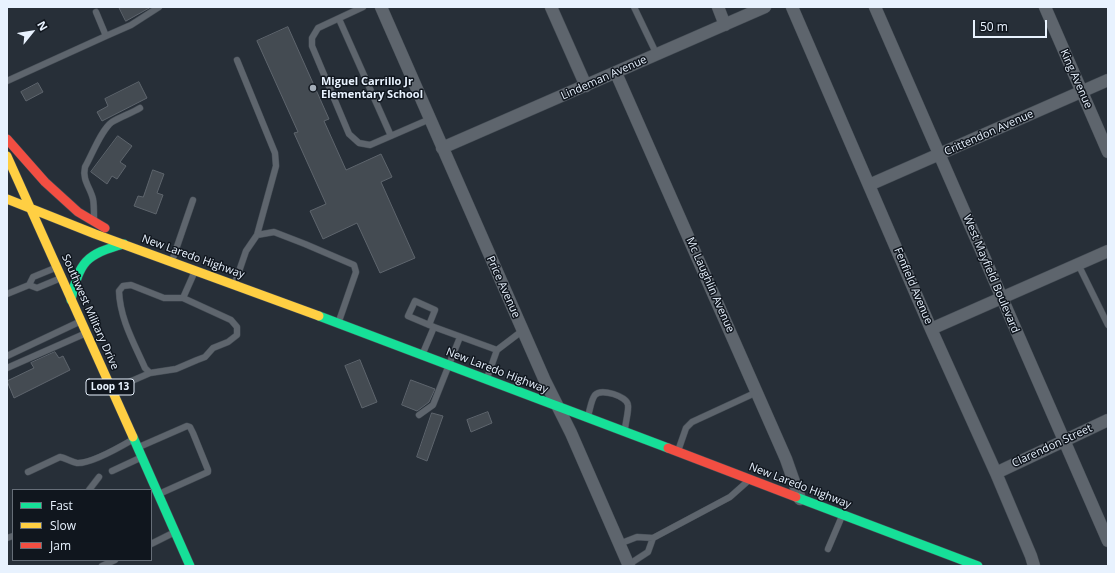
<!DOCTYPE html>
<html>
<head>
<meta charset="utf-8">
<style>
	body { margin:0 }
	#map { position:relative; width:1115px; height:573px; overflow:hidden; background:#272f38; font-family:"Open Sans",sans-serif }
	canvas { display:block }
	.frame { position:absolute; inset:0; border:8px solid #e8f2fe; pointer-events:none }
	.legend { position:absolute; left:12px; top:489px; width:140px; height:72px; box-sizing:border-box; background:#10161e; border:1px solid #666e78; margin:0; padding:5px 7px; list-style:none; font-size:12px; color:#e8f2fe }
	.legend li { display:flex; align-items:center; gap:8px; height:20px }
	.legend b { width:20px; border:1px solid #666e78 }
	.north { position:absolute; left:12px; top:12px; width:40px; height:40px; -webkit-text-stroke:3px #10161e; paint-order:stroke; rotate:60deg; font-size:11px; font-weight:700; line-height:16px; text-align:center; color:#e8f2fe }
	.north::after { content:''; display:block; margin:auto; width:14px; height:18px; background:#e8f2fe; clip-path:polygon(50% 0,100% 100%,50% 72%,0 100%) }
	.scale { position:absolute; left:973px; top:20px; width:74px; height:18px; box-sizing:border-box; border:2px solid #e8f2fe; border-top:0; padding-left:5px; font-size:12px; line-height:14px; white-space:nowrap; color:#e8f2fe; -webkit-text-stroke:3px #10161e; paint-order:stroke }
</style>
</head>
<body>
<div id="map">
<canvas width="1115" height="573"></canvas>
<div class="frame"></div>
<ul class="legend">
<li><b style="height:5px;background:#16e098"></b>Fast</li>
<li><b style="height:5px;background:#ffcf43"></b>Slow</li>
<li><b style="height:5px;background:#f24e42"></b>Jam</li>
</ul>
<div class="north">N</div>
<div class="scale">50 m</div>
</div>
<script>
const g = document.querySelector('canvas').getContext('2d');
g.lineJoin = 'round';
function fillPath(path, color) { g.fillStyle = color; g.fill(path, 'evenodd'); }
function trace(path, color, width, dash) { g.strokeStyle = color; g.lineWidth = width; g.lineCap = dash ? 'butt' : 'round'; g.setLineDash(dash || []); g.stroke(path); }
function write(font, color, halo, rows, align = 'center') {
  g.font = font + ' "Open Sans",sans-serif'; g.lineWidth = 3; g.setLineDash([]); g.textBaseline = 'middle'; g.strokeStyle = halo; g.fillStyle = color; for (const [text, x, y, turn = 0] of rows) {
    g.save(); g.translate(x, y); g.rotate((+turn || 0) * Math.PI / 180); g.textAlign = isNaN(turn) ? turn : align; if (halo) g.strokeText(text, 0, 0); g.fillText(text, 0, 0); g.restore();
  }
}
const building = new Path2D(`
	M119 7H151L126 21Z
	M288 27 329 119 324 121 346 170 381 154 392 177 381 182 415 258 380 273 357 223 323 239 310 211 326 204 294 133 298 132 257 41Z
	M139 82 147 98 102 121 97 112 108 106 105 99Z
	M38 83 43 92 26 101 21 92Z
	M118 136 132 146 120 162 126 166 117 179 112 176 107 184 91 172Z
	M153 170 164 174 157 193 163 195 156 214 134 206 138 196 143 197Z
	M55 352 59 358 63 356 70 370 14 398 7 381 34 368 31 363Z
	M360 360 377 402 362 408 345 366Z
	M411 380 435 389 429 402 417 411 402 405Z
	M488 412 492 423 471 432 467 420Z
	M432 413 443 416 427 461 417 457Z`);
fillPath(building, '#444b52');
trace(building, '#5e656d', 1);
const lane = new Path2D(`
	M363 7 318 28 312 38V46L349 134 359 143 370 145 430 119
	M634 7 657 55
	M339 19 391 136
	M106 36 131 25 159 7
	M237 60 275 153 276 166 257 235
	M7 81 106 36 96 12
	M94 218C94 212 94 204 93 199 90 187 82 180 85 167 92 155 101 130 112 122 120 117 132 113 140 108
	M172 261 193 200
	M1078 264 1108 325
	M235 283 246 251 257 235 274 232 305 244 354 265 356 272 339 321
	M29 285 37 288 61 278
	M7 294 29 285 33 277 55 268
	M183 298 231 320 237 327V335L228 342 213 348 205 357 197 360 176 369 150 373 145 368C134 343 120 319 119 291L123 286 131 285 164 298H183L195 271
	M429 325 435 310 415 301 408 316 434 327 497 350 522 331
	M423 353 434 327
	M7 356 79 322
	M7 368 84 334
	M487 378 497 350
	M113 389 150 373
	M419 415 433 405 460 337
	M588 416C590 410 591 400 595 395 601 388 627 396 628 405 629 411 625 424 625 430
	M139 447 187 426 190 427 193 433 208 470V472L159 494
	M678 451 686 428 692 422 757 392
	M112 471 140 458
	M28 472 60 457C66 458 71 462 77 463 91 464 120 447 132 440
	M89 490 99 477
	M7 538 13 536
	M151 544 173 533
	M619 544 637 537 653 538 730 497 748 481
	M828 549 842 516
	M628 565 648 552 653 538
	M102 566 115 560`);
const street = new Path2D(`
	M381 7 545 381 571 433 629 566
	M551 7 586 86
	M718 7 725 25
	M792 7 931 329 996 473 1031 556 1034 566
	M875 7 1108 541
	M1045 7 1108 152
	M616 73 786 459 800 499
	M442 148 765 7
	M869 185 1108 80
	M931 329 1108 251
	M996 473 1108 420`);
const fast = new Path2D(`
	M71 300C79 262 86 254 124 244
	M319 316 668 448
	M133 437 190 566
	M796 497 978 566`);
const slow = new Path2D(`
	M7 156 133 437
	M7 199 95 234 319 316`);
const jam = new Path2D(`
	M7 139 45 182 78 212 105 228
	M668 448 796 497`);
trace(lane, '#444c54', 7);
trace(street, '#444c54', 13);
trace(fast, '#444c54', 10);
trace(slow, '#444c54', 10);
trace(jam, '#444c54', 10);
trace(lane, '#5e656d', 6);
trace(street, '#5e656d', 12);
trace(fast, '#16e098', 9);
trace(slow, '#ffcf43', 9);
trace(jam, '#f24e42', 9);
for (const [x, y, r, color] of [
	[313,88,4,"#a4aeb9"]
]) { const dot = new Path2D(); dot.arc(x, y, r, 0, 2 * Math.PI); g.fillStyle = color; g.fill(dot); trace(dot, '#10161e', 1.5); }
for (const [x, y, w] of [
	[110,387,48]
]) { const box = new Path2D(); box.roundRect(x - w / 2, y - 8, w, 16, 3); g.fillStyle = '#10161e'; g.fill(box); trace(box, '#e8f2fe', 1); }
write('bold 10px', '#e8f2fe', null, [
	["Loop 13",110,387]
]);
write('11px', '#e8f2fe', '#10161e', [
	["Lindeman Avenue",604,78,-24],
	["King Avenue",1076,79,66],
	["Crittendon Avenue",989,133,-24],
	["New Laredo Highway",193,257,20],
	["West Mayfield Boulevard",991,274,67],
	["Mc Laughlin Avenue",710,285,66],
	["Fenfield Avenue",913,286,67],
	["Price Avenue",503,287,66],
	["Southwest Military Drive",90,312,66],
	["New Laredo Highway",497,371,21],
	["Clarendon Street",1052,446,-25],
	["New Laredo Highway",800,486,21]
]);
write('bold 11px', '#e8f2fe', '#10161e', [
	["Miguel Carrillo Jr",321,82],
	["Elementary School",321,95]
], 'left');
</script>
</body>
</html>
